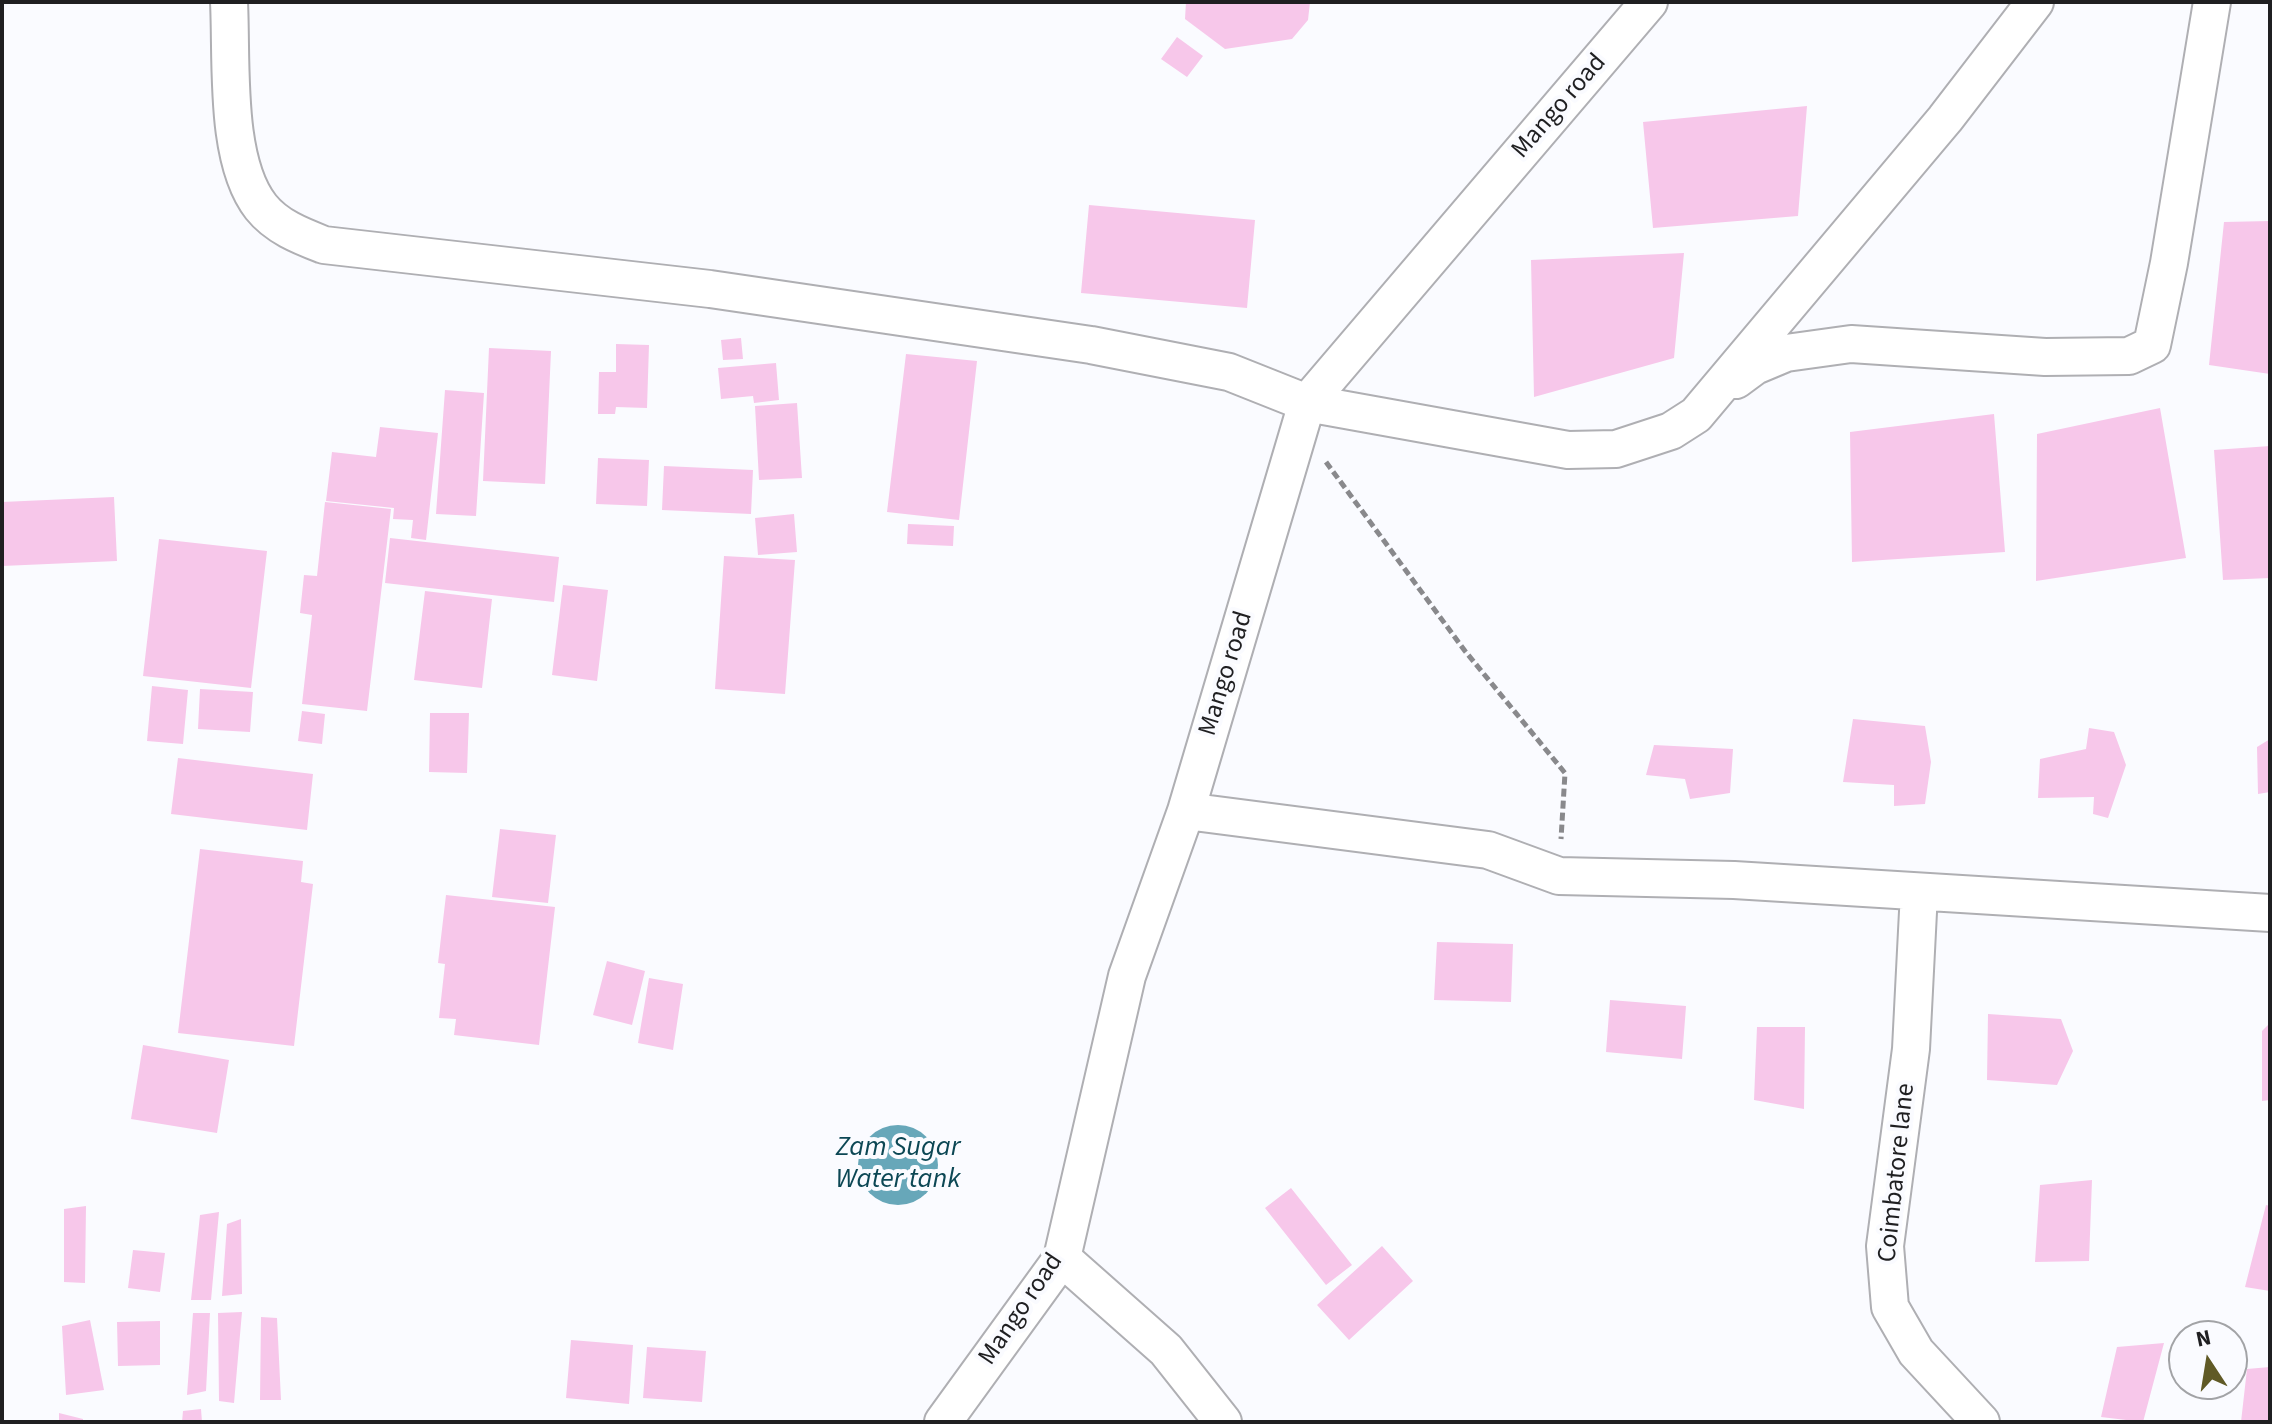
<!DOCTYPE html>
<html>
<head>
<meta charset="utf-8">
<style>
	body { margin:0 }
	#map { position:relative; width:2272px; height:1424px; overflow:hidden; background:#fafbff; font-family:"Source Sans 3",sans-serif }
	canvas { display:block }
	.frame { position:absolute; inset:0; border:4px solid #1f1f21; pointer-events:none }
	.north { position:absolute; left:2168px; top:1320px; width:80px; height:80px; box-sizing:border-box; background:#fafbff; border:2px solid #a2a3a6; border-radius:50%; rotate:348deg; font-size:22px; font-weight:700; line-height:32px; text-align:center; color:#1f1f21 }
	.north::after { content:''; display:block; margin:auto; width:28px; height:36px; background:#605a26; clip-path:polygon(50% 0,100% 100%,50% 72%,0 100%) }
</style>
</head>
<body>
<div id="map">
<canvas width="2272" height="1424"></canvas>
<div class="frame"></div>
<div class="north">N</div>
</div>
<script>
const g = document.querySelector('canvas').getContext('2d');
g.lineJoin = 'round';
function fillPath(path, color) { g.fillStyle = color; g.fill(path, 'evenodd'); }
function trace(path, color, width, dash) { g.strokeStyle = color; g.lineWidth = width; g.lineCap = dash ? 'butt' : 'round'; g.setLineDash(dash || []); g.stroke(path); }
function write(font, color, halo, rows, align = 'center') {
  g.font = font + ' "Source Sans 3",sans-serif'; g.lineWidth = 8; g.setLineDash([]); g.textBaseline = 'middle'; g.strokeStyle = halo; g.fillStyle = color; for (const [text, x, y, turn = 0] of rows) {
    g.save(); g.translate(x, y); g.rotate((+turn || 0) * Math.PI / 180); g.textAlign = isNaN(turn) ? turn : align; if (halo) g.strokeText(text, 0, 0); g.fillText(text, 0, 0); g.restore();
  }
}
fillPath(new Path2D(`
	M858 1165a40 40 0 1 1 80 0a40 40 0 1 1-80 0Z`), '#67a7b9');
fillPath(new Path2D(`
	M1186 2H1310L1308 20 1292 39 1225 49 1185 19Z
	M1177 37 1203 56 1187 77 1161 59Z
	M1807 106 1798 216 1653 228 1643 122Z
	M1089 205 1255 220 1247 308 1081 293Z
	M2270 221V374L2209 365 2224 222Z
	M1684 253 1674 358 1534 397 1531 260Z
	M741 338 743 359 723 360 721 340Z
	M616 344 649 345 647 408 616 407 615 414H598L599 372H616Z
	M489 348 551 351 545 484 483 481Z
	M906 354 977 361 959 520 887 512Z
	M776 363 779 400 754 403 753 396 721 399 718 368Z
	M445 390 484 393 476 516 436 514Z
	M797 403 802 478 759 480 755 406Z
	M2160 408 2186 558 2036 581 2037 434Z
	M1994 414 2005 552 1852 562 1850 432Z
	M380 427 438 433 426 540 411 538 413 520 393 519 394 508 326 501 332 452 376 457Z
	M2270 446V578L2223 580 2214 450Z
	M598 458 649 460 647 506 596 504Z
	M664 466 753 470 751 514 662 510Z
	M114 497 117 561 2 566V502Z
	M325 502 391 509 367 711 302 704 312 615 300 613 304 575 317 576Z
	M794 514 797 552 758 555 755 518Z
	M908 524 954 526 953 546 907 544Z
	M390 538 559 557 554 602 385 583Z
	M159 539 267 551 251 688 143 676Z
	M724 556 795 560 785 694 715 689Z
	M563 585 608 590 597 681 552 675Z
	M425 591 492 599 482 688 414 680Z
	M152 686 188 690 183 744 147 741Z
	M200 689 253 692 250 732 198 729Z
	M302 711 325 714 322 744 298 741Z
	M430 713H469L467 773 429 772Z
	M1853 719 1925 726 1931 762 1925 804 1894 806V785L1843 782Z
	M2089 728 2114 732 2126 765 2108 818 2093 814 2094 797 2038 798 2040 759 2086 749Z
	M2270 739V792L2258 794 2257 747Z
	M1654 745 1733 749 1730 793 1690 799 1685 779 1646 775Z
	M178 758 313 774 307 830 171 814Z
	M500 829 556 835 548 903 492 897Z
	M200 849 303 861 301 882 313 884 294 1046 178 1033Z
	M446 895 555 907 539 1045 454 1035 456 1019 439 1018 445 964 438 963Z
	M1437 942 1513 944 1511 1002 1434 1000Z
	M607 961 645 971 632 1025 593 1015Z
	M649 978 683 984 673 1050 638 1043Z
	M1610 1000 1686 1006 1682 1059 1606 1052Z
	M1988 1014 2061 1019 2073 1051 2057 1085 1987 1080Z
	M2270 1023V1100L2262 1101V1031Z
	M1757 1027H1805L1804 1109 1754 1100Z
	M143 1045 229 1060 217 1133 131 1119Z
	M2092 1180 2089 1261 2035 1262 2040 1185Z
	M1291 1188 1352 1265 1326 1285 1265 1208Z
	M2266 1205 2270 1206V1291L2245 1287Z
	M86 1206 85 1283 64 1282V1209Z
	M219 1212 211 1300H191L200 1215Z
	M241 1219 242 1294 222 1296 227 1224Z
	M1382 1246 1413 1281 1349 1340 1317 1305Z
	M133 1250 165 1253 160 1292 128 1288Z
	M242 1312 234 1403 219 1401 218 1313Z
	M193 1313H210L206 1391 187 1395Z
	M261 1317 277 1318 281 1400H260Z
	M90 1320 104 1390 66 1395 62 1326Z
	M160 1321V1365L118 1366 117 1322Z
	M571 1340 633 1345 629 1404 566 1398Z
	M2164 1343 2143 1422 2101 1417 2117 1347Z
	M647 1347 706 1351 702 1402 643 1398Z
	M2270 1367V1422H2241L2247 1369Z
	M201 1409 202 1422H182L183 1411Z
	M59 1413 83 1419V1422H59Z`), '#f7c7ea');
const street = new Path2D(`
	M229 2C232 61 224 160 261 207 277 227 301 236 324 245L710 289 1091 345 1229 372 1307 403 1568 450 1616 449 1671 431 1696 415 1945 119 2035 2
	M1736 380 1755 366 1786 353 1851 344 2045 357 2129 356 2152 345 2169 263 2212 2
	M1186 811 1488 850 1559 876 1734 880 2270 913
	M1919 892 1911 1049 1885 1246 1890 1307 1916 1352 1981 1422
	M1062 1258 1166 1350 1223 1422
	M943 1422 1062 1258 1127 976 1186 811 1307 403 1649 2`);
trace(street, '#afafb3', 40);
trace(new Path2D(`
	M1326 462 1465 651 1565 773 1561 839`), '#89898c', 5, [8, 4]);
trace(street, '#fff', 36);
write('26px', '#1f1f21', '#fafbff', [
	["Mango road",1560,107,-49],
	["Mango road",1227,674,-73],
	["Coimbatore lane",1898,1173,-84],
	["Mango road",1022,1310,-56]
]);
write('italic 28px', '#0c4754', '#fafbff', [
	["Zam Sugar",898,1149],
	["Water tank",898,1181]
]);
</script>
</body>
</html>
